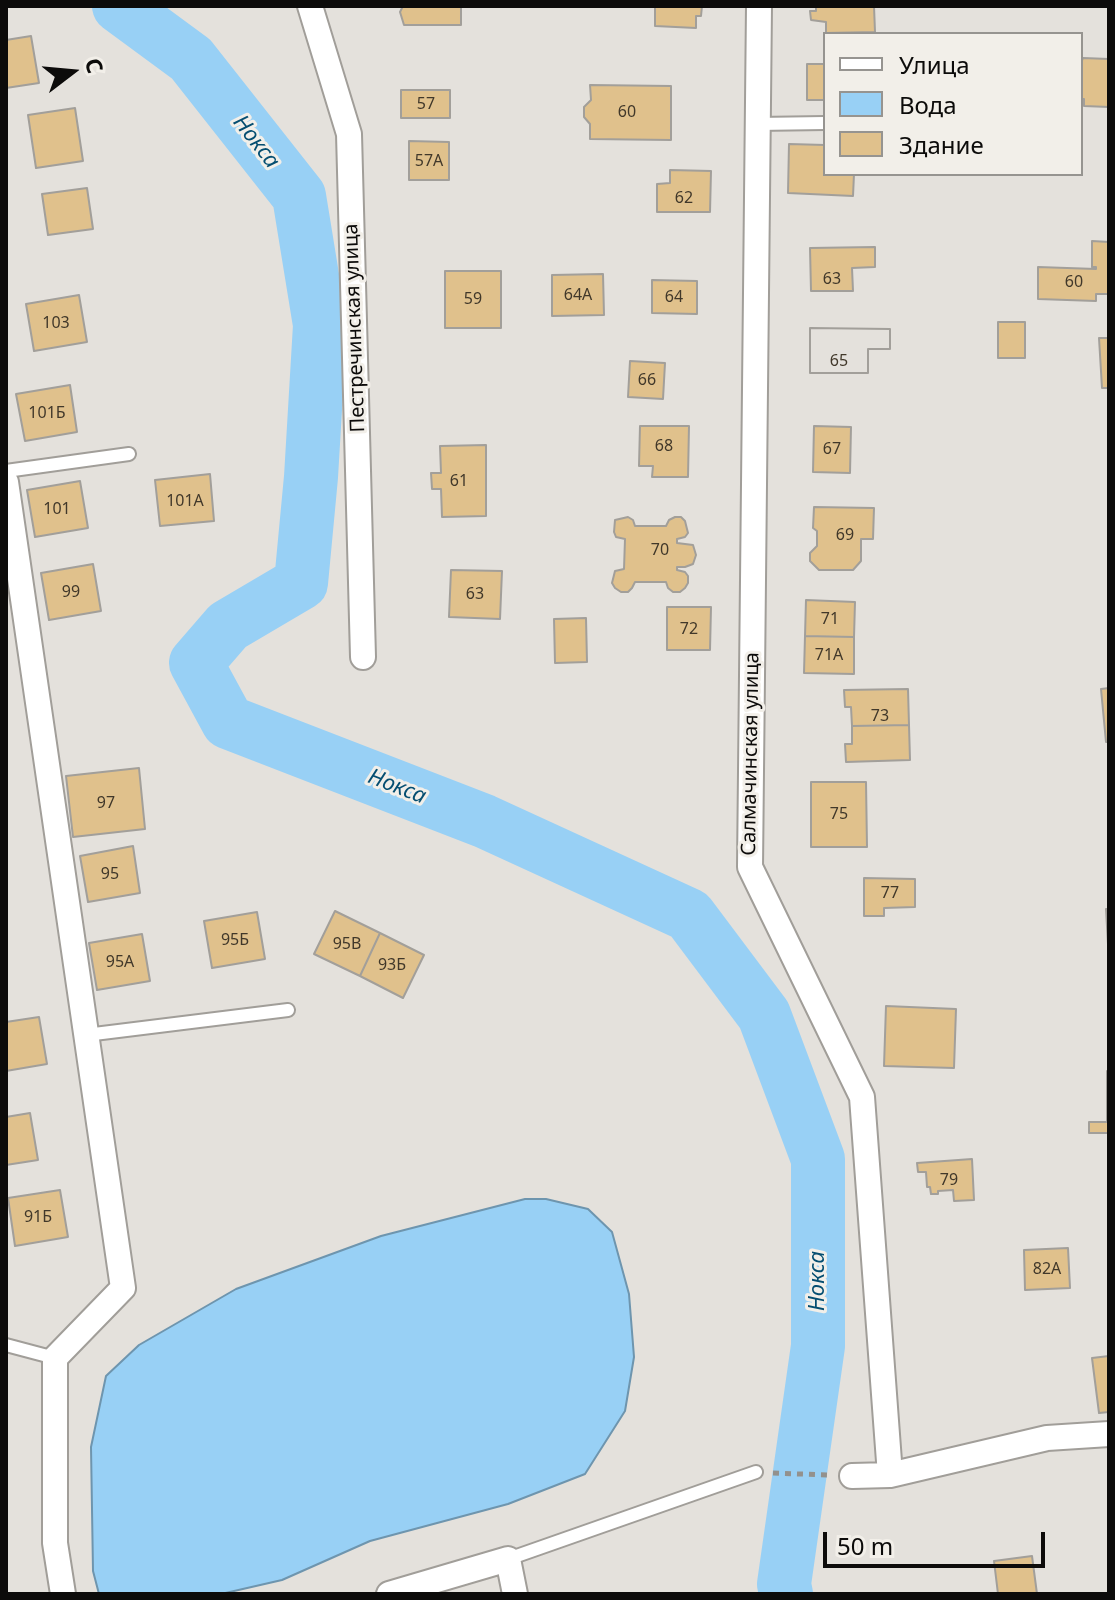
<!DOCTYPE html>
<html>
<head>
<meta charset="utf-8">
<style>
	body { margin:0 }
	#map { position:relative; width:1115px; height:1600px; overflow:hidden; background:#e4e1dc; font-family:"Noto Sans",sans-serif }
	canvas { display:block }
	.frame { position:absolute; inset:0; border:8px solid #0c0b0a; pointer-events:none }
	.legend { position:absolute; left:823px; top:32px; width:260px; height:144px; box-sizing:border-box; background:#f2efe9; border:2px solid #969490; margin:0; padding:10px 14px; list-style:none; font-size:24px; color:#0c0b0a }
	.legend li { display:flex; align-items:center; gap:16px; height:40px }
	.legend b { width:40px; border:2px solid #969490 }
	.north { position:absolute; left:32px; top:32px; width:80px; height:80px; -webkit-text-stroke:6px #f2efe9; paint-order:stroke; rotate:74deg; font-size:22px; font-weight:700; line-height:32px; text-align:center; color:#0c0b0a }
	.north::after { content:''; display:block; margin:auto; width:28px; height:36px; background:#0c0b0a; clip-path:polygon(50% 0,100% 100%,50% 72%,0 100%) }
	.scale { position:absolute; left:823px; top:1532px; width:222px; height:36px; box-sizing:border-box; border:4px solid #0c0b0a; border-top:0; padding-left:10px; font-size:24px; line-height:28px; white-space:nowrap; color:#0c0b0a; -webkit-text-stroke:6px #f2efe9; paint-order:stroke }
</style>
</head>
<body>
<div id="map">
<canvas width="1115" height="1600"></canvas>
<div class="frame"></div>
<ul class="legend">
<li><b style="height:10px;background:#fff"></b>Улица</li>
<li><b style="height:22px;background:#98d0f5"></b>Вода</li>
<li><b style="height:22px;background:#e0c18c"></b>Здание</li>
</ul>
<div class="north">С</div>
<div class="scale">50 m</div>
</div>
<script>
const g = document.querySelector('canvas').getContext('2d');
g.lineJoin = 'round';
function fillPath(path, color) { g.fillStyle = color; g.fill(path, 'evenodd'); }
function trace(path, color, width, dash) { g.strokeStyle = color; g.lineWidth = width; g.lineCap = dash ? 'butt' : 'round'; g.setLineDash(dash || []); g.stroke(path); }
function write(font, color, halo, rows, align = 'center') {
  g.font = font + ' "Noto Sans",sans-serif'; g.lineWidth = 6; g.setLineDash([]); g.textBaseline = 'middle'; g.strokeStyle = halo; g.fillStyle = color; for (const [text, x, y, turn = 0] of rows) {
    g.save(); g.translate(x, y); g.rotate((+turn || 0) * Math.PI / 180); g.textAlign = isNaN(turn) ? turn : align; if (halo) g.strokeText(text, 0, 0); g.fillText(text, 0, 0); g.restore();
  }
}
const water = new Path2D(`
	M525 1199H546L588 1209 612 1232 629 1294 634 1357 625 1411 585 1474 508 1504 370 1541 282 1580 221 1594H99L93 1571 91 1447 106 1376 139 1345 236 1289 381 1236Z`);
fillPath(water, '#98d0f5');
trace(water, '#6e95ae', 2);
trace(new Path2D(`
	M119 6 191 59 299 196 320 325 311 477 301 583 228 626 196 663 228 722 484 821 689 915 764 1015 818 1159V1346L784 1584 786 1594`), '#98d0f5', 54);
const building = new Path2D(`
	M403 6H461V25H404L400 12Z
	M655 6H702L701 16H696V28L655 26Z
	M816 6H874L875 32 826 33V22L811 20 810 11H816Z
	M31 36 39 83 6 88V40Z
	M1083 58 1109 59V107L1084 106V99H1081V63Z
	M807 64H825V100H807Z
	M590 85 671 86V140L590 139V124L584 117V107L591 100Z
	M401 90H450V118H401Z
	M75 108 83 161 36 168 28 115Z
	M409 141 449 142V180H409Z
	M789 144 825 145V174H854L853 196 788 193Z
	M670 170 711 171 710 212H657V184L670 183Z
	M87 188 93 229 48 235 42 194Z
	M1092 241 1109 242V294H1096V301L1038 299V267L1096 269V267H1092Z
	M875 247V267L852 268 853 291H811L810 248Z
	M445 271H501V328H445Z
	M603 274 604 315 552 316V275Z
	M652 280 697 281V314L652 313Z
	M79 295 87 342 34 351 26 304Z
	M998 322H1025V358H998Z
	M810 328 890 329V349H868V373H810Z
	M810 328 890 329V349H868V373H810Z
	M1099 338H1109V388H1102Z
	M630 361 665 363 663 399 628 397Z
	M70 385 77 432 25 441 16 394Z
	M640 426H689L688 477H652L653 466H639Z
	M814 426 851 427 850 473 813 472Z
	M486 445V516L442 517 441 489H432L431 473H441L440 446Z
	M210 474 214 521 160 526 155 480Z
	M80 481 88 528 35 537 27 490Z
	M814 507 874 508 873 539H861V561L853 570H819L810 561V553L817 546V531L813 528Z
	M628 517 633 520 635 526H666L669 520 675 517H681L685 521 688 533 685 537 677 539V543L693 545 696 555 693 564 685 567H677V570L685 572 688 576V583L685 588 680 592H673L668 588 666 582H635L632 588 628 592H621L615 588 612 583 615 571 624 569 625 539 616 537 614 532 615 520Z
	M93 564 101 611 49 620 41 573Z
	M451 570 502 571 500 619 449 617Z
	M806 600 855 602 854 637 805 636Z
	M667 607H711L710 650H667Z
	M586 618 587 662 555 663 554 619Z
	M805 636 854 637V674L804 673Z
	M1109 688V742H1106L1101 689Z
	M908 689 909 725 852 726 851 707H845L844 690Z
	M909 725 910 760 846 762 845 744H852V726Z
	M139 768 145 829 73 837 66 776Z
	M811 782H866L867 847H811Z
	M133 846 140 893 88 902 80 856Z
	M864 878 915 879V907L884 908V916H864Z
	M1106 909H1109V962Z
	M335 911 380 933 360 976 314 954Z
	M257 912 265 959 212 968 204 921Z
	M380 933 424 955 403 998 360 976Z
	M142 934 150 981 97 990 89 943Z
	M886 1006 956 1009 954 1068 884 1066Z
	M39 1017 47 1064 6 1071V1022Z
	M1107 1071H1109V1133H1089V1122H1107Z
	M30 1113 38 1160 6 1165V1117Z
	M972 1159 974 1200 954 1201 953 1190 938 1191V1194H931L930 1187H927L926 1172H918L917 1163Z
	M60 1190 68 1237 15 1246 8 1198Z
	M1068 1248 1070 1288 1025 1290 1024 1250Z
	M1109 1356V1412L1099 1413 1092 1358Z
	M1032 1556 1037 1594H998L994 1561Z`);
fillPath(building, '#e0c18c');
trace(building, '#a29f9a', 2);
const service = new Path2D(`
	M757 124 825 123
	M6 471 129 454
	M86 1035 288 1010
	M6 1345 55 1358
	M508 1559 756 1472`);
const minor = new Path2D(`
	M310 6 349 134 363 657
	M759 6 750 867 862 1097 890 1475
	M6 482 123 1288 55 1358V1543L63 1594
	M852 1476 890 1475 1047 1438 1109 1434
	M389 1594 508 1559 515 1594`);
trace(service, '#a19e99', 16);
trace(minor, '#a19e99', 28);
trace(new Path2D(`
	M773 1473 827 1475`), '#93918d', 5, [6, 6]);
trace(service, '#fff', 12);
trace(minor, '#fff', 24);
write('16px', '#41382a', null, [
	["57",426,104],
	["60",627,112],
	["57А",429,161],
	["62",684,198],
	["63",832,279],
	["60",1074,282],
	["64А",578,295],
	["64",674,297],
	["59",473,299],
	["103",56,323],
	["65",839,361],
	["66",647,380],
	["101Б",47,413],
	["68",664,446],
	["67",832,449],
	["61",459,481],
	["101А",185,501],
	["101",57,509],
	["69",845,535],
	["70",660,550],
	["99",71,592],
	["63",475,594],
	["71",830,619],
	["72",689,629],
	["71А",829,655],
	["73",880,716],
	["97",106,803],
	["75",839,814],
	["95",110,874],
	["77",890,893],
	["95Б",235,940],
	["95В",347,944],
	["95А",120,962],
	["93Б",392,965],
	["79",949,1180],
	["91Б",38,1217],
	["82А",1047,1269]
]);
write('20px', '#0c0b0a', '#f2efe9', [
	["Пестречинская улица",355,328,-92],
	["Салмачинская улица",751,754,-89]
]);
write('italic 22px', '#054e71', '#f2efe9', [
	["Нокса",256,142,52],
	["Нокса",397,787,21],
	["Нокса",818,1281,-90]
]);
</script>
</body>
</html>
